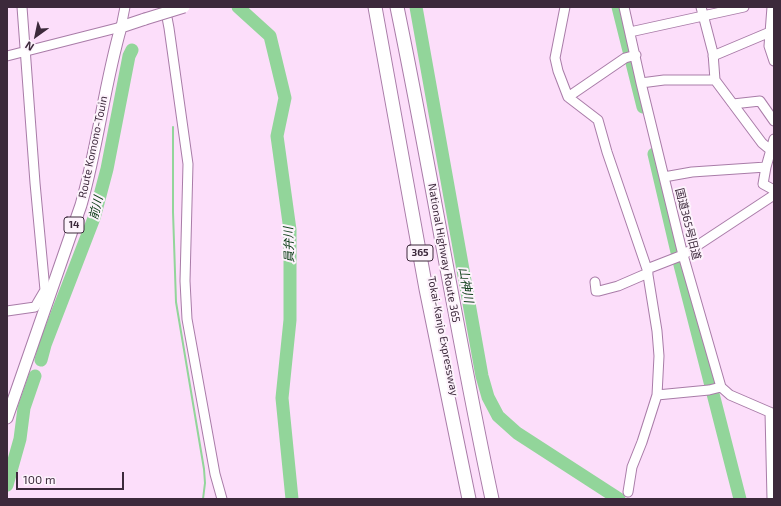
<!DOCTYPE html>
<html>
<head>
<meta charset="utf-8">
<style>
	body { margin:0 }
	#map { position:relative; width:781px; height:506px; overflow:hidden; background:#fcdefa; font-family:"Exo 2",sans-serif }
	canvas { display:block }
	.frame { position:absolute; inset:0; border:8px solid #3c293b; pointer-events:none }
	.north { position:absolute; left:16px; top:16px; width:40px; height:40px; -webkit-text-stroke:3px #fdf3fc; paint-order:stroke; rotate:213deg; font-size:11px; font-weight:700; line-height:16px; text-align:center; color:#3c293b }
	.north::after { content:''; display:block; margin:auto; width:14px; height:18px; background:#3c293b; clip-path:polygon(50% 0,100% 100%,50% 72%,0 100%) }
	.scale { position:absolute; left:16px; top:472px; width:108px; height:18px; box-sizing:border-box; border:2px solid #3c293b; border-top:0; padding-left:5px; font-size:12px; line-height:14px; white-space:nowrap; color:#3c293b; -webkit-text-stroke:3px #fdf3fc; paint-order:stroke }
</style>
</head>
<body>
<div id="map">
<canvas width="781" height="506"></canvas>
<div class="frame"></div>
<div class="north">N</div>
<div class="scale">100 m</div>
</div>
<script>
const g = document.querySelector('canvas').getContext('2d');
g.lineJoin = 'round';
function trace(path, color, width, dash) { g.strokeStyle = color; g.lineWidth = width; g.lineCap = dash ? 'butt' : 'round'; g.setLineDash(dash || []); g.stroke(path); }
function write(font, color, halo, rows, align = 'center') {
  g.font = font + ' "Exo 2","Noto Sans JP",sans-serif'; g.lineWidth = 4; g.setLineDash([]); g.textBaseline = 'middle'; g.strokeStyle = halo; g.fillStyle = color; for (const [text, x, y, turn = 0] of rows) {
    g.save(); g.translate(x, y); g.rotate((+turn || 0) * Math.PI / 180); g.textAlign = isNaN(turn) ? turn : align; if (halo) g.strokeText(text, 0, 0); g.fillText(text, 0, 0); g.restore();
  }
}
trace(new Path2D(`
	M173 127V212L176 302 204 469 205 483 203 499`), '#92d59a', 2);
trace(new Path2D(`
	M238 7 270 36 285 98 277 136 290 230V320L282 398 292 499
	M416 7 482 376 488 397 498 416 517 433 619 499
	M618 7 643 107
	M654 154 680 265 740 499
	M41 360 45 345 94 218 107 169 129 56 132 50
	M7 485 20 439 24 408 35 376`), '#92d59a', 13);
const minor = new Path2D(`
	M22 7 35 183 45 290
	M165 7 169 28 188 164 185 281 187 319 215 474 222 499
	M565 7 555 58 558 71 568 97 598 120 607 152 647 269 657 331 659 356 657 395 642 442 632 467 628 492
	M624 7 641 83 683 255 721 387 730 395 774 414
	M701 7 713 53 715 80
	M772 7 769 46 774 61
	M630 32 744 7
	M7 56 121 27 125 7
	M713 56 770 32
	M641 83 664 80H715L762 143 774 153
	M568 97 625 58 636 55
	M733 104 760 101 774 121
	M766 167 774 139
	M664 177 692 172 766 167 763 184 774 190
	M647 269 683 255 774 195
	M595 282 596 291H599L618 286 648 273
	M7 311 35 307 45 290 51 291
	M657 395 709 390 721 387
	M770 412 772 499`);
const major = new Path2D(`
	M7 418 81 205C98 146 104 86 121 27L145 19`);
const highway = new Path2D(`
	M375 7 426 289 469 499
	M397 7C431 171 457 336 492 499`);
trace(minor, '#a97ca8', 11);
trace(major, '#a97ca8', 13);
trace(highway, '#a97ca8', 15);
trace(minor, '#fff', 9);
trace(major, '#fff', 11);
trace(highway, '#fff', 13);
const majorBridge = new Path2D(`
	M145 19 184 7`);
trace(majorBridge, '#a97ca8', 13, []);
trace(majorBridge, '#fff', 11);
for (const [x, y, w] of [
	[74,225,20],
	[420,253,26]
]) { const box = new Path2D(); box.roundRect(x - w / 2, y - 8, w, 16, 3); g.fillStyle = '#fdf3fc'; g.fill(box); trace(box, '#3c293b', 1); }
write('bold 10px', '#3c293b', null, [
	["14",74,225],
	["365",420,253]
]);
write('11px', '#3c293b', '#fdf3fc', [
	["Route Komono-Touin",93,147,-78],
	["国道365号旧道",688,224,76],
	["National Highway Route 365",444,253,80],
	["Tokai-Kanjo Expressway",443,336,79]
]);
write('italic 12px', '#10401b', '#fdf3fc', [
	["前川",96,208,-76],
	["員弁川",289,245,-92],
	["山神川",466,285,80]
]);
</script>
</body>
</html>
